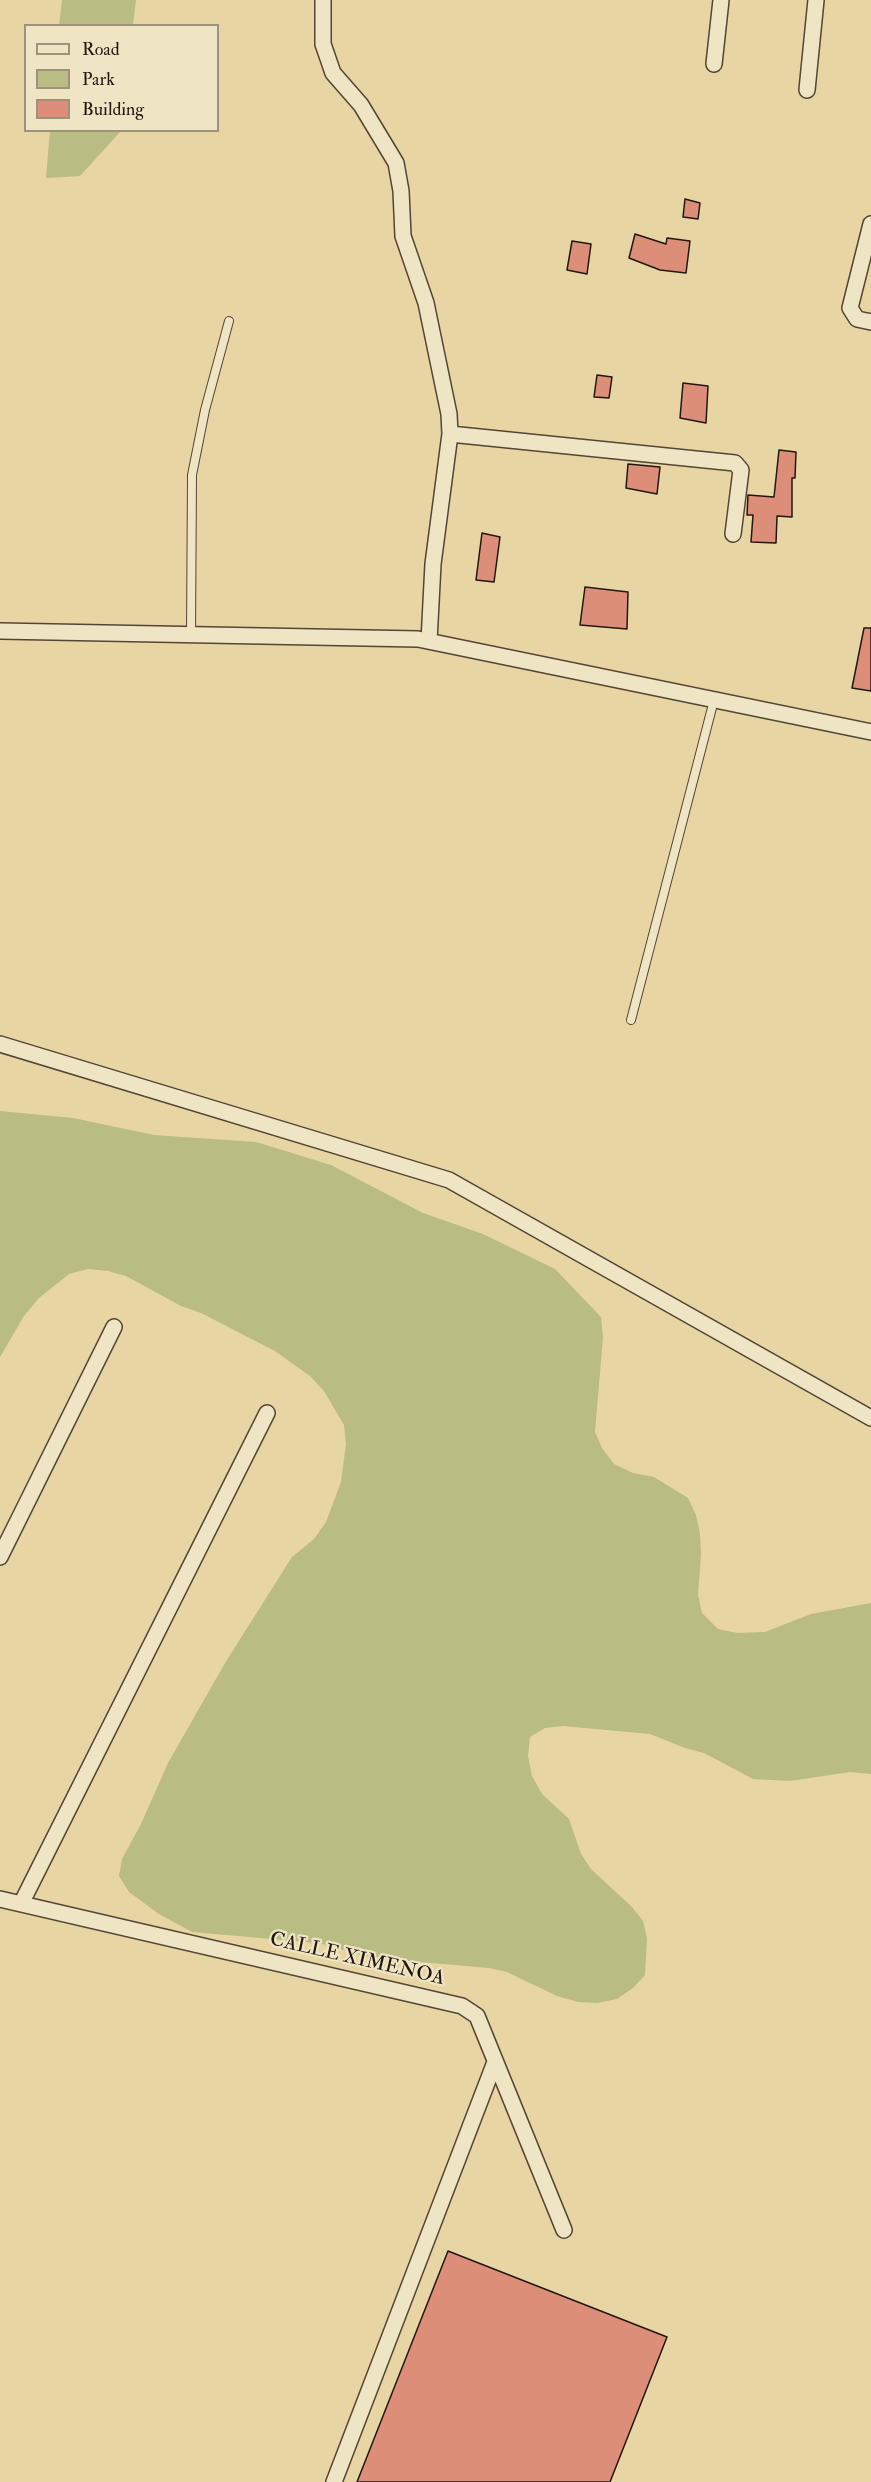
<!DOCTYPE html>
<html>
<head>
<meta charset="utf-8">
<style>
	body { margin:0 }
	#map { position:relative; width:871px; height:2482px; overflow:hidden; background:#e7d5a3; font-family:"IM FELL Double Pica",serif }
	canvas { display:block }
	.legend { position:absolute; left:24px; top:24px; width:195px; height:108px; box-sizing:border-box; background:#efe4c3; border:2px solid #9d927b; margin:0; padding:8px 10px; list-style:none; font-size:18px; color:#221710 }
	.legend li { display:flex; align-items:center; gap:12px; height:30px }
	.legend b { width:30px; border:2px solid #9d927b }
</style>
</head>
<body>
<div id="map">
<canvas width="871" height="2482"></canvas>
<ul class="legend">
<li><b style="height:8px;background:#efe4c3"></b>Road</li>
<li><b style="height:16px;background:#b9bc83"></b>Park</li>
<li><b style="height:16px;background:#dc8e79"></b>Building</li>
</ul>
</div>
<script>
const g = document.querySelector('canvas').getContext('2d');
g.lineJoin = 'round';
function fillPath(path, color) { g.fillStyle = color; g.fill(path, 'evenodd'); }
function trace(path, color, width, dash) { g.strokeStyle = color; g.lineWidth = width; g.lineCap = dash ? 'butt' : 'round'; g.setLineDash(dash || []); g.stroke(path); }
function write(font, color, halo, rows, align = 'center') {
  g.font = font + ' "IM FELL Double Pica",serif'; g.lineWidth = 4.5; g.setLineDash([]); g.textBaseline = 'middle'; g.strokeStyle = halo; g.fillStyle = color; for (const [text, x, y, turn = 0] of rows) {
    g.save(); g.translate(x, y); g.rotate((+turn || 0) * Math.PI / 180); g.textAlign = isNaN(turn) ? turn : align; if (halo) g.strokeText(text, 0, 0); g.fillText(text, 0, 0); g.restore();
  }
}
fillPath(new Path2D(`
	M62 0H136L133 25H59Z
	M50 130H121V131L80 176 46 178Z
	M0 1111 73 1118 154 1135 256 1142 331 1165 423 1213 483 1234 555 1269 601 1317 603 1337 595 1432 602 1448 614 1464 633 1473 654 1477 688 1498 696 1515 700 1534 701 1554 698 1595 702 1613 718 1629 738 1633 765 1632 811 1614 871 1603V1774L850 1772 790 1781 753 1779 704 1753 685 1748 650 1734 563 1726 545 1728 530 1737 528 1756 532 1776 542 1794 569 1819 581 1854 591 1869 632 1907 643 1921 647 1938 645 1975 633 1988 617 1999 597 2003 578 2002 557 1996 507 1972 489 1968 374 1958 318 1943 192 1932 159 1914 129 1892 119 1876 122 1859 141 1824 168 1763 225 1663 292 1557 314 1539 326 1522 341 1482 346 1444 344 1425 324 1391 310 1376 275 1351 201 1313 181 1306 126 1276 108 1271 88 1269 69 1274 39 1298 24 1316 0 1357Z`), '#b9bc83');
const building = new Path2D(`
	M685 199 700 203 698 219 683 217Z
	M635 234 666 244 667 238 690 241 686 273 660 270 629 258Z
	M572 241 591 244 587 274 567 270Z
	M597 375 612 377 609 398 594 397Z
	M683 383 708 386 706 423 680 418Z
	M779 450 796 452 795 478H792V517L777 516 776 543 751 542 753 515H747L748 495 774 497Z
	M628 464 660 467 657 494 626 488Z
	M482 533 500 537 494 582 476 580Z
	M585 587 628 592 627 629 580 625Z
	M864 628H871V691L852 688Z
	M448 2251 667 2337 610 2482H357Z`);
fillPath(building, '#dc8e79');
trace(building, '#221710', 1.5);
const lane = new Path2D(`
	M191 635 192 475 205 410 229 321
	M631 1020 714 700`);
const street = new Path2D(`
	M323 0V44L333 73 361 105 396 163 401 191 403 236 426 303 449 414 450 434
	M714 64 721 0
	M807 90 816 0
	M871 224 850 308 857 319 871 322
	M0 631 418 639 871 732
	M429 641 433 564 450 434 735 463 741 470 733 534
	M0 1044 449 1180 871 1418
	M0 1557 114 1327
	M0 1899 462 2006 477 2016 564 2230
	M21 1904 267 1413
	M334 2482 495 2062`);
trace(lane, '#534635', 10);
trace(street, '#534635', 18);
trace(lane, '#efe4c3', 8);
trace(street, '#efe4c3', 15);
write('20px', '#221710', '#efe4c3', [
	["CALLE XIMENOA",357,1960,13]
]);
</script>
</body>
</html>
